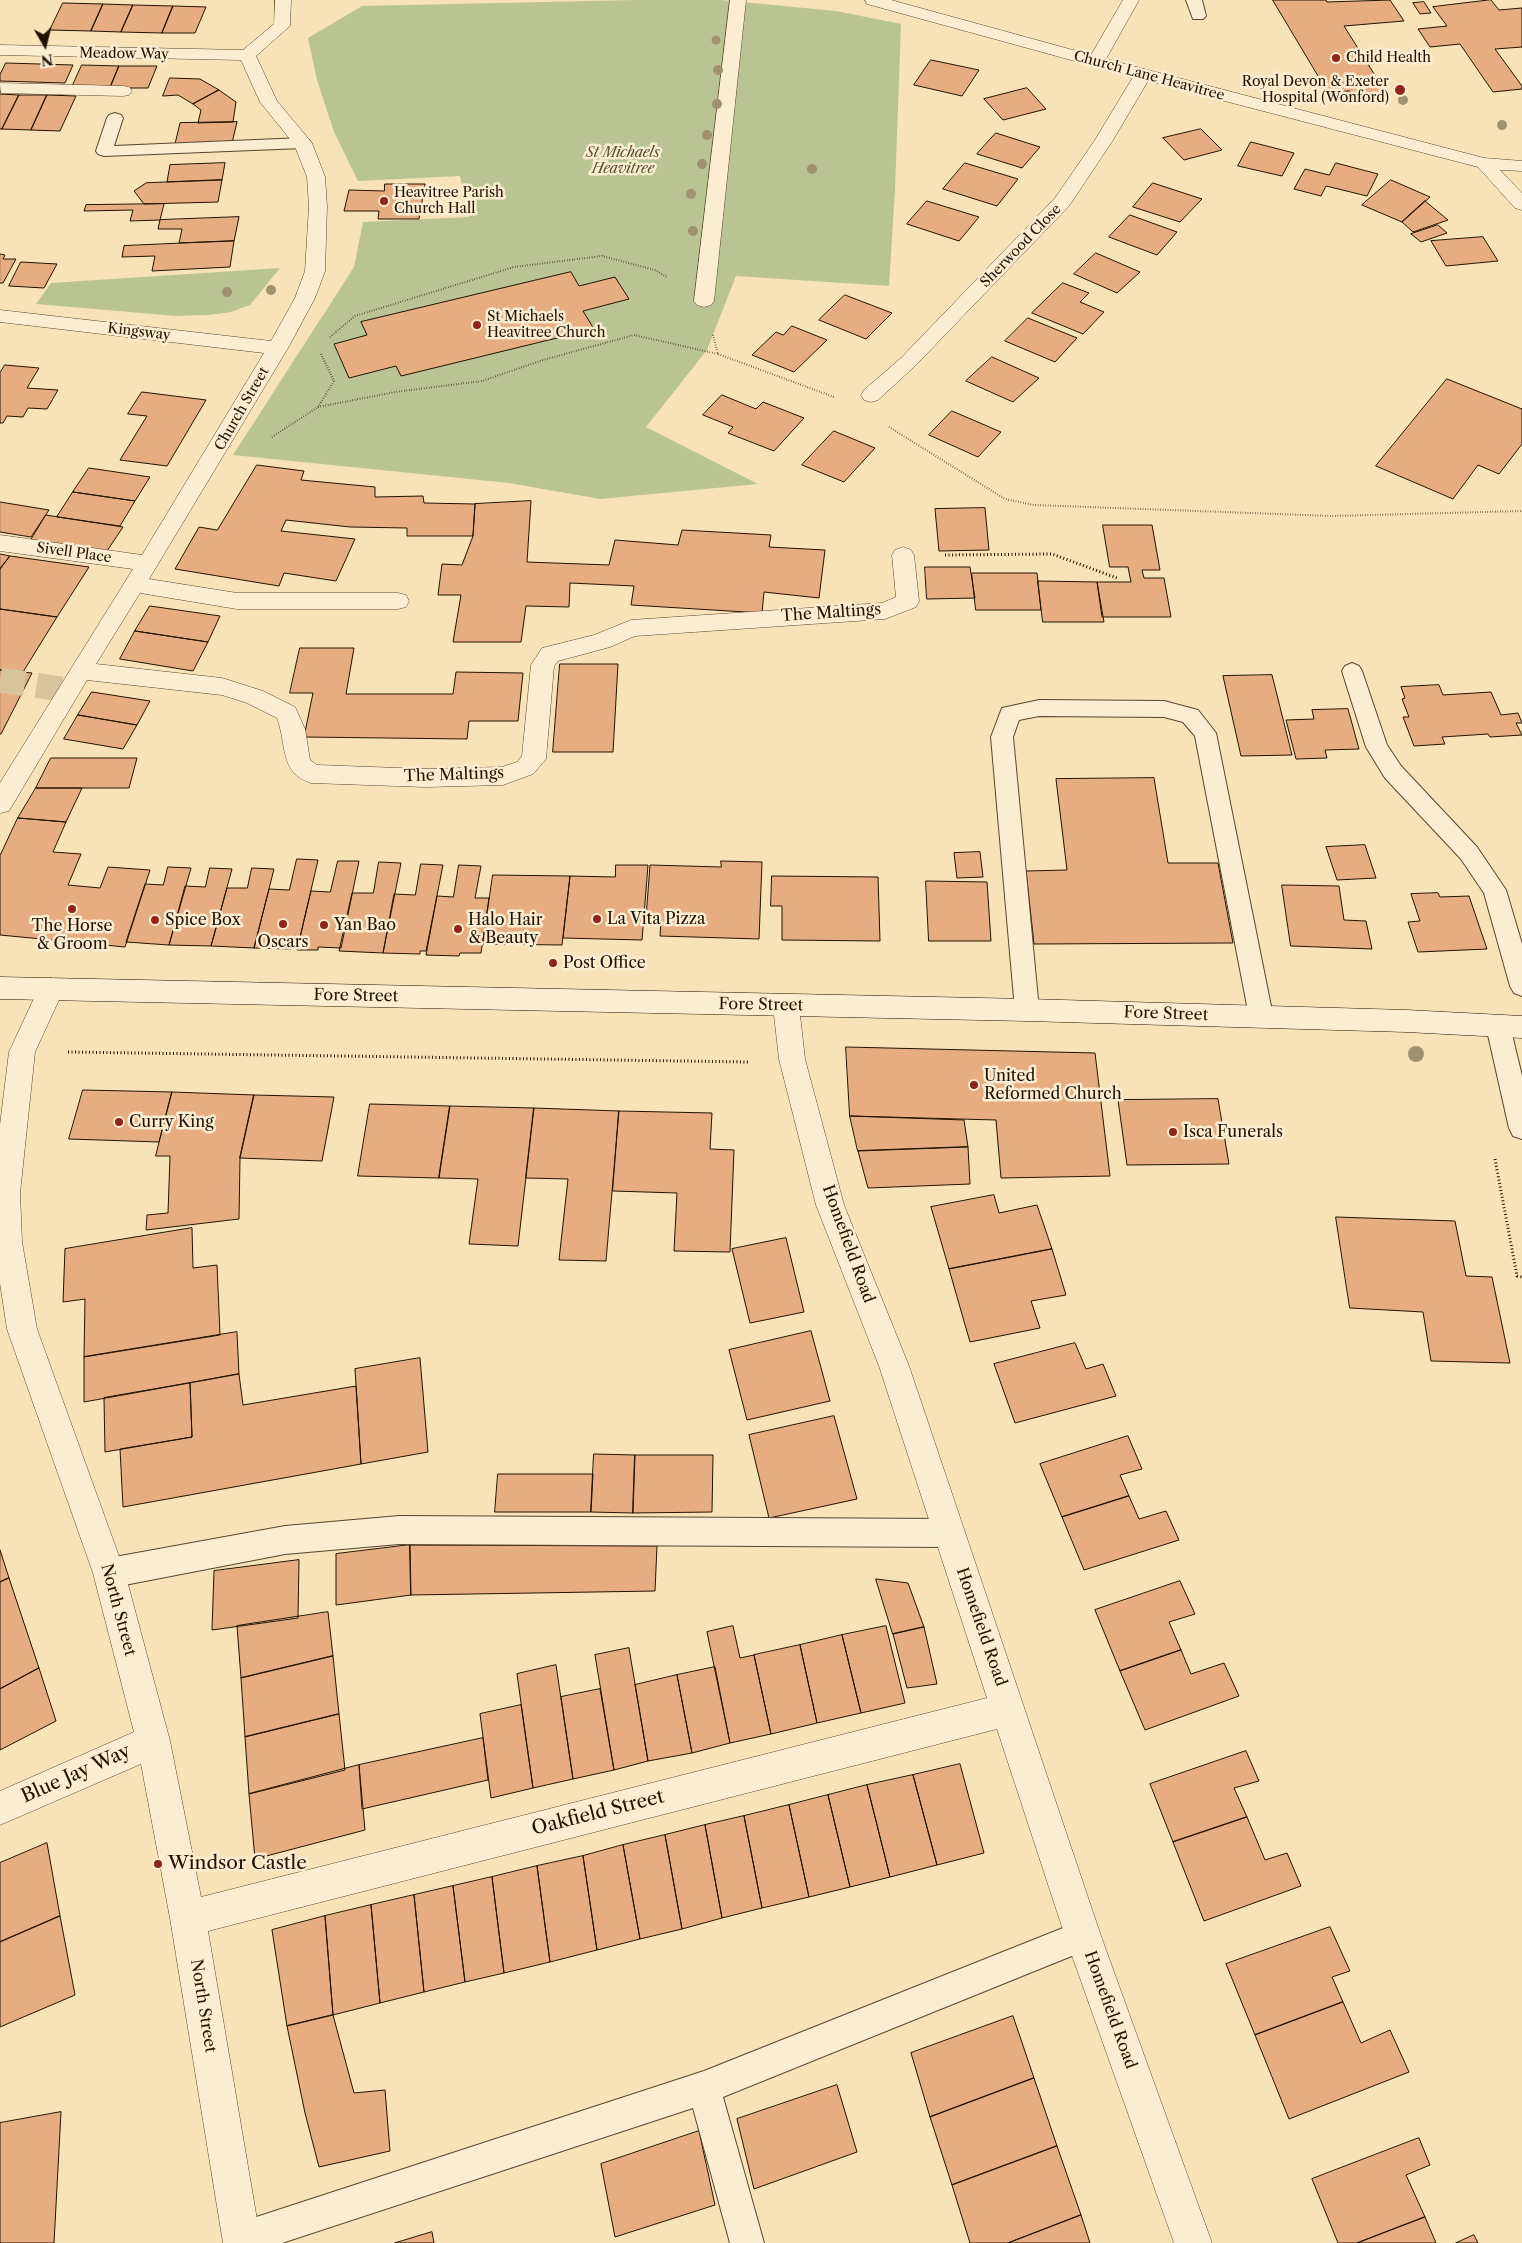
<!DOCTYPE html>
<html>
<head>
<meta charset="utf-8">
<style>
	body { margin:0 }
	#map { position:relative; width:1522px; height:2243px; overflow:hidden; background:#f8e3b8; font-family:"Libre Caslon Text",serif }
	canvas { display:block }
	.north { position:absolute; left:20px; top:20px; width:50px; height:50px; -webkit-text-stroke:4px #faedd1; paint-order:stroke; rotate:172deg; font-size:14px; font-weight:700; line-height:20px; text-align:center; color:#221200 }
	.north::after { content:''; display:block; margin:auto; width:18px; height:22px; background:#221200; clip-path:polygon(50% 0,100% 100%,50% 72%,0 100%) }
</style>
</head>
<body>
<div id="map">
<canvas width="1522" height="2243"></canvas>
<div class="north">N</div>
</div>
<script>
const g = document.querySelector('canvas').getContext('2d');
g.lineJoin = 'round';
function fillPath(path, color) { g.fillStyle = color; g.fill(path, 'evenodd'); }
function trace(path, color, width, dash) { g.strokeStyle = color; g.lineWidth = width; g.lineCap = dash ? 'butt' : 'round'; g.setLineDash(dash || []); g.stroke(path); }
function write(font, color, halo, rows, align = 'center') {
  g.font = font + ' "Libre Caslon Text",serif'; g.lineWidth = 5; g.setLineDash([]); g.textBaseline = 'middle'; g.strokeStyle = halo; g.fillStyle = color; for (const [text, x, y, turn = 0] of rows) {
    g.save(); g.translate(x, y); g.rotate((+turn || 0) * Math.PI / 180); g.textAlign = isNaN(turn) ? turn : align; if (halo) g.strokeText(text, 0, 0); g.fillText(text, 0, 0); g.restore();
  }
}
fillPath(new Path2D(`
	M635 0H721L836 11 901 24 895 190 889 286 736 276 707 350 646 427 758 484 600 499 509 483 233 455 354 267 363 222 469 217 460 176 358 181 334 132 317 80 308 38 362 6Z
	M280 268 250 305 231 312 208 315 176 316 36 304 51 283Z`), '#b9c492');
const building = new Path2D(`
	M1273 0H1326L1327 2 1390 0 1404 21 1344 26 1388 96 1355 99 1350 91 1328 92Z
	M1491 0 1499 10 1522 8V47L1495 49 1522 86V89L1493 92 1460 44 1430 47 1418 29 1447 26 1433 7Z
	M1424 2 1431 13 1420 14 1413 3Z
	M63 3 103 4 91 31 50 30Z
	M103 4 133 5 121 32 91 31Z
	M133 5 173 6 162 33 121 32Z
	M173 6 206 7 195 33H162Z
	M931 60 979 70 962 96 914 85Z
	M6 63 73 65 65 83 0 81V75Z
	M82 65 119 66 110 88 72 87Z
	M119 66H157L148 88H110Z
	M170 78 200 79 219 90 193 104 178 95 163 96Z
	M1027 88 1046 109 1003 120 984 99Z
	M219 90 236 102 233 122 198 123 201 110 193 104Z
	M0 94 19 95 2 129H0Z
	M19 95H47L31 130 2 129Z
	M47 95 76 96 60 131 31 130Z
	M237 122 232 143 175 144 180 123Z
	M1201 129 1222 150 1184 160 1163 138Z
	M996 133 1040 147 1022 168 977 154Z
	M1251 142 1294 153 1282 176 1238 166Z
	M225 163 222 180 167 182 170 165Z
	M965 163 1018 179 997 206 943 189Z
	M1336 163 1378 174 1367 196 1326 186 1321 196 1294 189 1305 169 1329 175Z
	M222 180 218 202 144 204 134 191 146 183Z
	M1391 180 1430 197 1402 222 1362 205Z
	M1153 183 1202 199 1180 222 1133 207Z
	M385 184H425L419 219H378L379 211H344L349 190 384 191Z
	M927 201 979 217 959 241 907 224Z
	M1425 201 1448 220 1413 232 1402 222Z
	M164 204 160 220 130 221 133 210 84 211 86 205Z
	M1130 215 1177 232 1157 255 1109 237Z
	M239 217 234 241 179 243 182 229H158L160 220Z
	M1438 225 1447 233 1421 242 1411 234Z
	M1483 237 1498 261 1446 266 1431 241Z
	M234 241 230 267 152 271 155 256 122 257 124 246Z
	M1096 253 1140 272 1117 293 1074 274Z
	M0 254 5 255 3 259H16L3 283H0Z
	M21 262 57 264 44 288 9 286Z
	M571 272 579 286 615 277 629 299 583 311 594 329 401 376 396 366 349 378 334 344 367 335 361 322Z
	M1063 283 1089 293 1080 302 1104 312 1083 334 1032 313Z
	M845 295 892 313 866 339 819 320Z
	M1028 318 1077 338 1055 362 1005 341Z
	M792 326 827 340 794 372 752 355 776 332 783 335Z
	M992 357 1039 378 1013 402 966 381Z
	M5 365 39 368 27 388 58 390 47 409 28 408 23 417 7 416 3 423H0V373Z
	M1447 379 1522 409V444L1499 474 1478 465 1453 499 1376 466Z
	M142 392 206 400 167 466 120 460 147 416 128 414Z
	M722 395 756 409 763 402 804 418 774 451 728 433 733 427 703 415Z
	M952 411 1001 432 978 457 929 435Z
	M834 431 875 448 844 482 802 465Z
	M257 465 304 471 301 480 375 487V497L423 496 424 503 475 504 473 536H407V528L350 527 286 520 281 531 355 539 336 581 284 573 279 586 175 569 199 527 217 530Z
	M89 468 150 477 135 501 73 492Z
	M73 492 135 501 120 526 57 517Z
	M531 501 527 562 609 565 615 540 678 545 682 530 771 535 769 547 825 550 819 598 764 592 762 613 631 605 634 586 570 583 569 607 526 606 521 642H453L461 595H438L442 564 462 565 473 536 475 504Z
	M0 502 49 510 31 537 0 532Z
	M985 508 989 550 939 551 935 509Z
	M46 515 123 527 107 551 31 540Z
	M1103 525H1152L1160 570H1142L1144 578H1164L1171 617H1102L1097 582H1131L1128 567H1110Z
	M0 554 10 556 0 569Z
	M10 556 89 567 57 617 0 609V569Z
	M925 567H970L975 598 927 599Z
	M972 573H1037L1041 610H976Z
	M1038 581 1097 582 1104 622H1043Z
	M150 606 220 616 208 642 135 631Z
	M0 609 57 617 23 672 0 670Z
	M135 631 208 642 193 671 120 659Z
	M300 648H354L346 694H453L456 672 523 673 518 721H469L467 739 304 737 313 693H290Z
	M560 664H618L613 752H553Z
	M0 670 32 673 1 734H0Z
	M1272 675 1292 755 1241 756 1223 676Z
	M1439 685 1443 695 1491 692 1501 715 1518 713 1522 723H1516L1522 735 1490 737 1488 734 1442 737 1445 744 1414 746 1403 717H1409L1402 699 1405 698 1401 687Z
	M92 692 150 701 137 725 78 715Z
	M1348 709 1359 749 1325 750 1327 758 1296 759 1286 720 1314 719 1312 710Z
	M78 715 137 725 123 749 64 739Z
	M51 758H137L129 788H36Z
	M1154 778 1168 863H1218L1233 943 1034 944 1026 871 1067 870 1056 779Z
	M36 788H82L66 822 18 818Z
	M18 818 66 822 53 852 81 854 68 885 100 888 108 867 150 870 125 947 0 935V856Z
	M1365 845 1376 878 1337 880 1326 847Z
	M980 852 983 877 957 878 954 853Z
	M297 859 318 860 298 946 292 945 291 949 254 948 269 889 289 890Z
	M338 861H359L341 948 318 947V950H297L311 891 330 892Z
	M721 861 762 862 759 939 660 936 661 919 646 918 650 865 721 867Z
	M379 862 401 863 383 953 339 951 352 893H373Z
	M421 864 443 865 426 951H420V954L383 953 394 894 415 895Z
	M459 865 481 866 475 898H489L481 953H460L459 956 426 955 437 896 453 897Z
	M616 865H648L642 940 563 938 570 876 615 877Z
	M168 867 191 868 169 945 126 942 145 884 163 885Z
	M210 868 232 869 211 946 169 945 185 886 205 887Z
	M252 868 274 869 254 948 211 946 227 888H247Z
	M493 875 570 876 562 945 483 944Z
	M772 876 878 877 880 941 782 940V906H771Z
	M926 881 987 882 991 941H929Z
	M1282 885 1339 886 1344 920 1366 921 1372 949 1291 946Z
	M1438 893 1440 897 1469 896 1487 949 1418 952 1408 922 1420 921 1411 894Z
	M846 1047 1095 1053 1110 1176 1001 1178 996 1120 850 1116Z
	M83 1090 172 1092 159 1142 69 1139Z
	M172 1092 254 1095 240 1158 239 1219 146 1230 147 1215 168 1213 170 1156H156Z
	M254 1095 334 1097 322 1161 240 1158Z
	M1218 1099 1229 1164 1127 1165 1118 1100Z
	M370 1104 450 1106 439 1178 358 1176Z
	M450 1106 534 1108 518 1246 469 1244 478 1179 439 1178Z
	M534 1108 619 1111 606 1261 559 1260 568 1179 526 1178Z
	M619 1111 712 1113 710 1149 734 1150 730 1252 674 1251 677 1193 613 1191Z
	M850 1116 964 1120 968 1147 858 1151Z
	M968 1147 970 1184 868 1188 858 1151Z
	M994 1195 999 1213 1037 1205 1052 1249 949 1269 931 1207Z
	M1336 1217 1455 1221 1466 1276 1492 1277 1510 1363 1431 1361 1423 1312 1350 1308Z
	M192 1228 193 1268 217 1265 220 1335 84 1357 85 1299 63 1302 65 1249Z
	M786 1238 804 1312 750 1323 732 1249Z
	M1052 1249 1066 1295 1031 1301 1040 1328 970 1342 949 1269Z
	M811 1331 830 1401 747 1420 729 1350Z
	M237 1332 239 1374 84 1402V1357Z
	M1075 1343 1086 1369 1103 1364 1116 1396 1015 1423 994 1364Z
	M420 1358 428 1452 361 1464 355 1369Z
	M239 1374 243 1405 356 1386 361 1464 123 1507 120 1449 192 1437 190 1383Z
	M190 1383 192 1437 105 1452 104 1398Z
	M834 1416 857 1499 769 1518 749 1435Z
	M1128 1436 1142 1469 1120 1475 1129 1496 1062 1517 1040 1464Z
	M594 1454 635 1455 633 1513 591 1512Z
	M635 1455H713L712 1512 633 1513Z
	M498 1474H593L591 1512H495Z
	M1129 1496 1139 1519 1166 1511 1179 1540 1084 1570 1062 1517Z
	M410 1545 657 1546 655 1591 411 1595Z
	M410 1545 411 1595 336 1605V1554Z
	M0 1550 9 1578 0 1582Z
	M299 1560 298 1618 212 1630 214 1571Z
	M9 1578 39 1668 0 1689V1582Z
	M876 1579 908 1583 924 1627 893 1634Z
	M1180 1581 1195 1614 1169 1622 1181 1650 1120 1671 1095 1610Z
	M328 1612 333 1656 241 1678 237 1626Z
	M733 1626 740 1658 754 1655 771 1734 730 1743 707 1632Z
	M886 1626 905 1703 861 1713 842 1635Z
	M924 1627 937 1684 907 1688 893 1634Z
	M842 1635 861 1713 817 1723 800 1645Z
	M800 1645 817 1723 771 1734 754 1655Z
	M629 1648 648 1761 614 1770 595 1655Z
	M1181 1650 1191 1674 1224 1663 1239 1696 1145 1730 1120 1671Z
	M333 1656 339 1714 245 1737 241 1678Z
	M556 1665 573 1779 533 1788 517 1674Z
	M715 1667 730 1743 692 1753 677 1675Z
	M39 1668 56 1721 0 1750V1689Z
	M677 1675 692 1753 648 1761 635 1685Z
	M600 1689 614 1770 573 1779 561 1697Z
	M521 1705 533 1788 491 1798 480 1714Z
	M339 1714 345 1770 249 1794 245 1737Z
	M483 1738 488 1780 362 1809 359 1765Z
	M1246 1751 1259 1781 1234 1788 1247 1817 1173 1842 1150 1784Z
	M960 1764 984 1853 937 1865 913 1775Z
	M359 1765 365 1830 255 1859 249 1794Z
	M913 1775 937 1865 890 1877 867 1785Z
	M867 1785 890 1877 850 1887 828 1795Z
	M828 1795 850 1887 809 1897 789 1805Z
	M789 1805 809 1897 762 1908 744 1816Z
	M744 1816 762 1908 722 1918 705 1825Z
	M1247 1817 1265 1860 1287 1853 1301 1886 1204 1921 1173 1842Z
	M705 1825 722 1918 682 1929 665 1835Z
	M665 1835 682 1929 640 1939 623 1845Z
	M47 1843 60 1916 0 1942V1863Z
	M623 1845 640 1939 597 1950 583 1856Z
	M583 1856 597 1950 550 1962 537 1866Z
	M537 1866 550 1962 504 1973 492 1877Z
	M492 1877 504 1973 465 1982 453 1886Z
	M453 1886 465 1982 424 1992 414 1895Z
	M414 1895 424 1992 380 2003 371 1905Z
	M371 1905 380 2003 333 2015 325 1916Z
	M60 1916 75 1995 0 2027V1942Z
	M325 1916 333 2015 287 2026 272 1930Z
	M1330 1927 1350 1971 1332 1977 1343 2002 1255 2035 1226 1964Z
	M1343 2002 1361 2043 1390 2030 1409 2072 1289 2119 1255 2035Z
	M333 2015 354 2093 385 2090 390 2151 319 2167 305 2113 287 2026Z
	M1013 2016 1034 2078 930 2117 911 2053Z
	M1034 2078 1057 2146 952 2185 930 2117Z
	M837 2085 857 2152 754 2189 737 2119Z
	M61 2112 54 2243H0V2123Z
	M699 2131 715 2205 615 2237 601 2164Z
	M1419 2138 1430 2165 1406 2175 1425 2217 1357 2243H1338L1312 2179Z
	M1057 2146 1081 2215 1008 2243H970L952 2185Z
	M1081 2215 1090 2243H1008Z
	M1425 2217 1436 2243H1357Z
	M432 2232 434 2243H395Z
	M1474 2235 1478 2243H1456Z`);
fillPath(building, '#e7ad82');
trace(building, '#221200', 1);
trace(new Path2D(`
	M0 680 67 690`), '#d8c49c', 25, [25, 12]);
const lane = new Path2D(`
	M1186 0H1202L1206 16 1203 19H1193Z
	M115 113 121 115 123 118 114 146 303 138 309 140 311 143 309 146 303 148 104 156 98 154 96 151 107 118 109 115Z
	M1352 663 1359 666 1362 671 1387 745 1401 766 1477 847 1506 890 1522 944V996L1514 993 1510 986 1484 893 1461 859 1385 778 1366 747 1342 671 1345 666Z
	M1039 700 1164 701 1198 710 1216 733 1273 1016 1270 1023 1261 1026 1252 1023 1249 1016 1195 736 1183 722 1164 717 1039 716 1019 720 1013 737 1039 1010 1035 1017 1027 1020 1019 1017 1015 1010 991 737 1002 708Z
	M1498 1016 1507 1019 1510 1026 1522 1076V1139L1513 1136 1509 1128 1486 1026 1489 1019Z
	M399 1516 948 1519 958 1523 962 1533 958 1543 948 1547 399 1544 285 1554 109 1588 99 1583 94 1573 99 1563 109 1558 285 1526Z
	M1083 1920 1094 1925 1099 1936 1094 1947 723 2097 764 2243H730L693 2108 282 2243H225L224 2239 229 2227 241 2222 704 2071Z`);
const street = new Path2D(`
	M275 0H291L290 26 256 56 277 101 312 143 325 177 327 206 325 271 315 298 288 348 149 579 237 593H398L406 595 409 601 406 607 398 609H237L140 593 96 664 222 678 263 691 295 707 305 729 310 760 317 765 426 769 502 767 517 762 522 756 531 665 542 648 594 635 631 620 882 603 896 597 892 555 895 550 903 547 911 550 914 555 919 601 916 607 885 619 635 636 610 647 558 661 554 666 546 759 533 774 503 785 426 787 311 783C279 773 287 744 277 718L247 703 222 695 87 680 9 811 0 813V783L133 569 0 551V535L142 555 264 353 0 322V310L271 341 295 298 305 271 309 206 307 177 294 144 260 102 241 60 0 55V45L243 50 274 24Z
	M730 0H746L714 301 711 305 704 307 697 305 694 301Z
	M865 0H891L1091 55 1123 0H1139L1106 59 1484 158 1522 161V171L1500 170 1522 193V210L1515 208 1478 167 1148 81 1113 140 1069 206 915 366 878 400 871 402 864 400 861 395 864 390 901 358 1055 198 1095 140 1133 77 867 4Z
	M0 83 123 86 129 87 132 91 129 95 123 96 1 93Z
	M51 978 60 981 64 989 35 1052 20 1193 22 1242 37 1329 125 1573 170 1741 201 1897 987 1698 879 1366 816 1205 779 1059 773 1006 777 998 786 995 795 998 799 1006 805 1059 844 1205 909 1366 1101 1936 1212 2243H1174L1065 1936 997 1729 208 1931 261 2243H223L170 1918 141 1764 0 1825V1791L134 1732 93 1573 7 1329 0 1283V1125L9 1052 42 981Z`);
const secondary = new Path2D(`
	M0 977 1027 999 1406 1010 1522 1016V1038L1406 1032 1027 1021 0 999Z`);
trace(lane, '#58462e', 2);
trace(street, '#58462e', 1);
trace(secondary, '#221200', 1);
trace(new Path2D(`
	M713 335 718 354 834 397
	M330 337 355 316 514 267 602 256 655 270 667 277
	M318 407 334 381 321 354
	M889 427 1005 499 1034 505 1332 516 1522 511
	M272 437 318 407 395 392 482 381 543 360 634 335 718 354`), '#221200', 2, [0.5, 2]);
trace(new Path2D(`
	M945 555 1052 554 1117 578
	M68 1052 749 1062
	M1495 1159 1517 1276 1522 1277`), '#221200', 3, [1, 2.5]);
fillPath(lane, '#faedd1');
fillPath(street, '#faedd1');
fillPath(secondary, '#faedd1');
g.fillStyle = '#9f926f';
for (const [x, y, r] of [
	[716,40,4.5],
	[718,70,5],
	[1403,100,5],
	[717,104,5],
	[1502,125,5],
	[707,135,5],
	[702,164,5],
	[812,169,5],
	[691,194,5],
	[693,231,5],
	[271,290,5],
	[227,292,5],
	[1416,1054,8]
]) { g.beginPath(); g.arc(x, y, r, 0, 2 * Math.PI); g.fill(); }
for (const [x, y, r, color] of [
	[1336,58,5,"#8f2418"],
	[1400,90,6,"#8f2418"],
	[384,201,5,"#8f2418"],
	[477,325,5,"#8f2418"],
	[72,909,5,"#8f2418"],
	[597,919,5,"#8f2418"],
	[155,920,5,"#8f2418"],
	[283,924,5,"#8f2418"],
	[324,925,5,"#8f2418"],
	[458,929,5,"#8f2418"],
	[553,963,5,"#8f2418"],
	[974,1085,5,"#8f2418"],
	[119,1122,5,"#8f2418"],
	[1173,1132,5,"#8f2418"],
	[158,1864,5,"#8f2418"]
]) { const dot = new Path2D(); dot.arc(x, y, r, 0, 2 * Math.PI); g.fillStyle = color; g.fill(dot); trace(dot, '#faedd1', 2); }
write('14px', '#221200', '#faedd1', [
	["Meadow Way",124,54,1],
	["Church Lane Heavitree",1149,76,15],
	["Sherwood Close",1021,246,-46],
	["Kingsway",139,332,7],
	["Church Street",242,409,-60],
	["Sivell Place",74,553,8]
]);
write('14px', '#221200', '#faedd1', [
	["Child Health",1346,58],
	["Royal Devon & Exeter",1389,82,"right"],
	["Hospital (Wonford)",1389,98,"right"],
	["Heavitree Parish",394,193],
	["Church Hall",394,209],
	["St Michaels",487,317],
	["Heavitree Church",487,333]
], 'left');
write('italic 14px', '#575033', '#faedd1', [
	["St Michaels",623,153],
	["Heavitree",623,169]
]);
write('16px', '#221200', '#faedd1', [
	["The Maltings",831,613,-4],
	["The Maltings",454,775,-2],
	["Fore Street",356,996,1],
	["Fore Street",761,1005,1],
	["Fore Street",1166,1014,2],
	["Homefield Road",848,1244,70],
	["North Street",118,1610,75],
	["Homefield Road",981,1627,71],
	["North Street",203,2006,81],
	["Homefield Road",1110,2010,70]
]);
write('16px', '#221200', '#faedd1', [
	["La Vita Pizza",607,919],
	["Spice Box",165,920],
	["Halo Hair",468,920],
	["& Beauty",468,938],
	["Yan Bao",334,925],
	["The Horse",72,926,"center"],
	["& Groom",72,944,"center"],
	["Oscars",283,942,"center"],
	["Post Office",563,963],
	["United",984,1076],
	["Reformed Church",984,1094],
	["Curry King",129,1122],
	["Isca Funerals",1183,1132]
], 'left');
write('19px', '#221200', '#faedd1', [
	["Blue Jay Way",76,1774,-24],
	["Oakfield Street",598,1813,-14]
]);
write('19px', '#221200', '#faedd1', [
	["Windsor Castle",168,1864]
], 'left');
</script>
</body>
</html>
